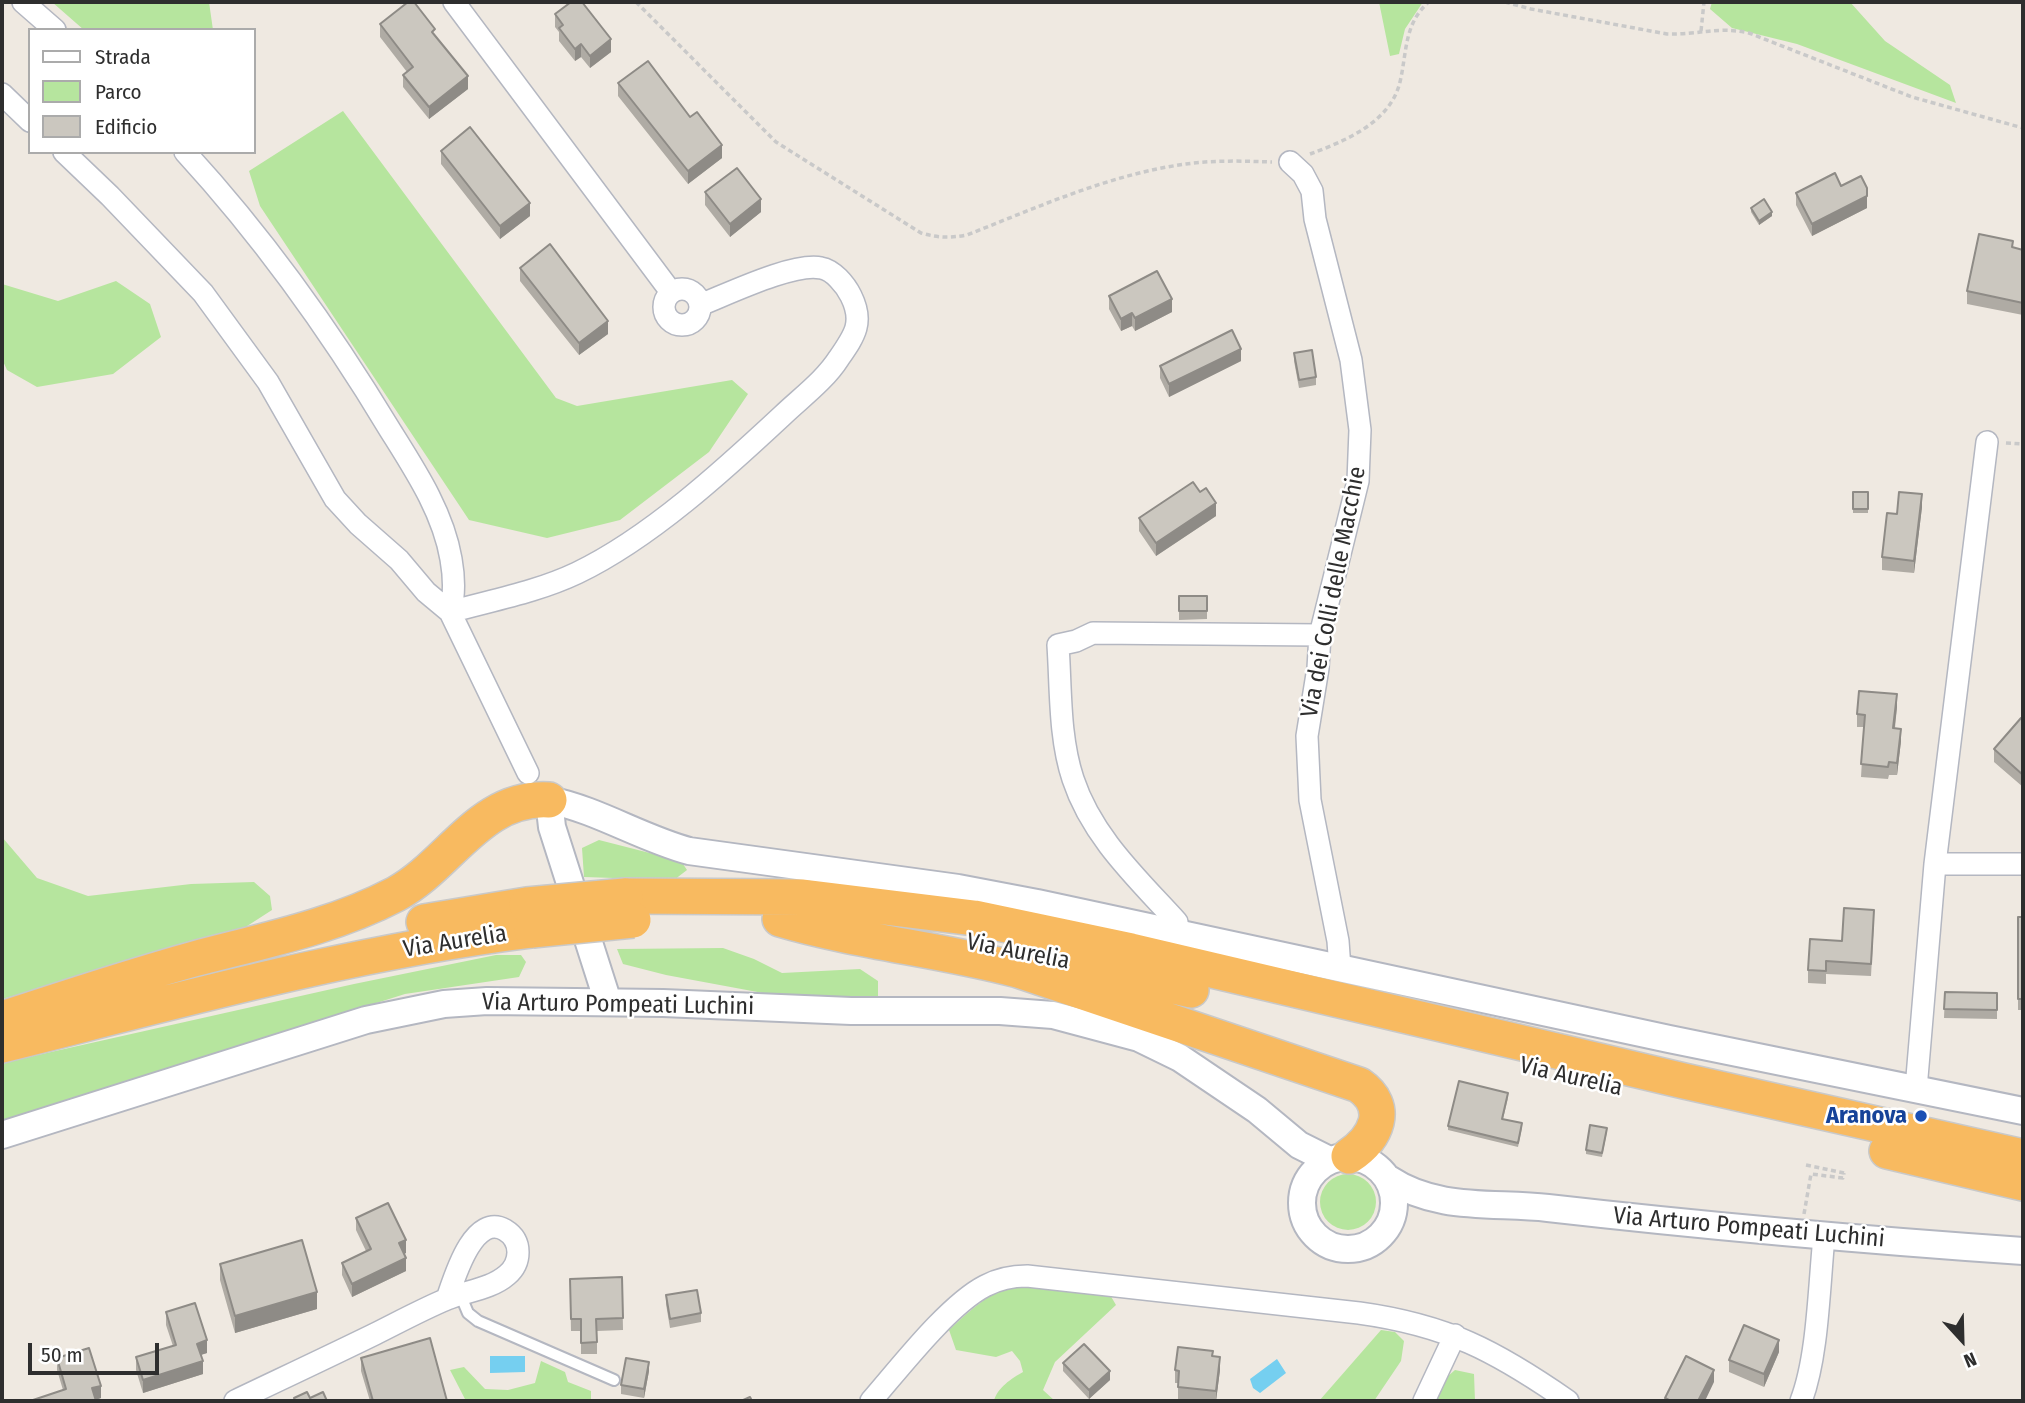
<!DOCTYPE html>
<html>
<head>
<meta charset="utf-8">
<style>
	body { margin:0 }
	#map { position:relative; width:2025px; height:1403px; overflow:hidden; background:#efe9e1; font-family:"Fira Sans Condensed",sans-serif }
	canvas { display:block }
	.frame { position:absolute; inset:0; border:4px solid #2e2e2e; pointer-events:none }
	.legend { position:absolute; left:28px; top:28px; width:228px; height:126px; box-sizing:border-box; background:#fff; border:2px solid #ababab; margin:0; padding:9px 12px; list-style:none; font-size:21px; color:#2e2e2e }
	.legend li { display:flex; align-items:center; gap:14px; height:35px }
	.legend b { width:35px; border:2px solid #ababab }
	.north { position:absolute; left:1927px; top:1305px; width:70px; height:70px; -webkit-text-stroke:5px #fff; paint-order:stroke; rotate:158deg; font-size:19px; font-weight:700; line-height:28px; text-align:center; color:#2e2e2e }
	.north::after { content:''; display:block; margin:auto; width:24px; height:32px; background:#2e2e2e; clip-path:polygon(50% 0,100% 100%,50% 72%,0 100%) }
	.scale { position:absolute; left:28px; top:1343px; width:131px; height:32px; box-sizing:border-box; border:4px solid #2e2e2e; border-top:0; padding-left:9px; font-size:21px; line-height:24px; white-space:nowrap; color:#2e2e2e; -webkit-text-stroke:5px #fff; paint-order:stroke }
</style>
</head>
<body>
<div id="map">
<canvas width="2025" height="1403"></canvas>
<div class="frame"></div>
<ul class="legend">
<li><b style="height:9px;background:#fff"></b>Strada</li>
<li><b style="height:19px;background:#b6e59e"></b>Parco</li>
<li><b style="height:19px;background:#cbc7bf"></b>Edificio</li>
</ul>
<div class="north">N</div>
<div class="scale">50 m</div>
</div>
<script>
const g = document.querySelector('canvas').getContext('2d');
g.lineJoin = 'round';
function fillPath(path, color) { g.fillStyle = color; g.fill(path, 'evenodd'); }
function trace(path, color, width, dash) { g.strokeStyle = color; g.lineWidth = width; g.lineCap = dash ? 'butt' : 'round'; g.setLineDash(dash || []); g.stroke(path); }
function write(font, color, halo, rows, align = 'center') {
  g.font = font + ' "Fira Sans Condensed",sans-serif'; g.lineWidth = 5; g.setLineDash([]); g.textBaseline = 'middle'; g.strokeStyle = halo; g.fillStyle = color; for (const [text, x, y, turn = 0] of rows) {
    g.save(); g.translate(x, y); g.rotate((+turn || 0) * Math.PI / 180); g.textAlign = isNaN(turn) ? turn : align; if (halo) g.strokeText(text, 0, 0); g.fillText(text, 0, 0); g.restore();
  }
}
fillPath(new Path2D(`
	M52 2H209L213 30H84Z
	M1379 2H1423L1405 29 1399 54 1390 56Z
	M1712 2H1850L1885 41 1950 85 1956 103 1797 44 1732 28 1710 9Z
	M343 111 556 398 577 406 732 380 748 394 709 452 620 520 547 538 469 520 260 206 249 171Z
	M116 281 150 304 161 337 113 374 37 387 7 370 2 359V284L58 301Z
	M2 837 37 878 88 896 191 884 254 882 270 896 272 910 227 939 2 999Z
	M599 840 681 861 687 870 674 880 584 877 582 848Z
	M723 948 754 959 782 973 860 969 878 981V998L779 996 666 975 623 964 617 949Z
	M496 955H521L526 962 519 977 405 994 2 1121V1063L354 984Z
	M1320 1202a28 28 0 1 1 56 0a28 28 0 1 1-56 0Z
	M1009 1285 1109 1293 1116 1305 1055 1362 1043 1390 1055 1401H994C997 1388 1012 1378 1023 1372L1020 1361 1012 1351 996 1357 956 1350 949 1330C968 1312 985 1297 1009 1285Z
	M1381 1330 1395 1332 1404 1341 1401 1361 1374 1401H1319Z
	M541 1361 565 1372 568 1382 591 1391V1401H466L450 1370 464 1367 485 1389 508 1390 535 1383Z
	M1455 1370 1474 1374 1475 1401H1432L1440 1383Z`), '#b6e59e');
fillPath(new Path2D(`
	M490 1356H525V1372L490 1373Z
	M1277 1359 1286 1373 1260 1393 1253 1388 1250 1379Z`), '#75cff0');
const service = new Path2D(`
	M460 1294 468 1313 478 1321 614 1380`);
const minor = new Path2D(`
	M23 2 55 30
	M454 2 671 292
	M2 94 30 121
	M64 152 110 196 203 293 268 382 335 499 358 524 399 560 426 592 450 612C493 600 537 592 577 573 650 538 724 470 783 415 802 397 825 380 839 358 855 335 864 322 851 296 845 284 833 270 821 268 794 262 728 294 700 305
	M185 152C263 237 331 332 390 430 415 470 443 512 451 559 454 576 455 595 450 612L528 773
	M1290 162 1303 174 1312 191 1315 219 1351 360 1360 430 1358 481 1320 635 1318 668 1307 736 1310 800 1338 941 1340 969
	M664 307a18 18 0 1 1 36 0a18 18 0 1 1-36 0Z
	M1935 864H2023
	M1178 933 1177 922C1138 879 1092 837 1073 779 1059 737 1061 689 1058 645L1076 641 1093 633 1320 635
	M1916 1089 1935 864 1987 442
	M235 1401C281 1379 328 1357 375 1334 399 1322 423 1309 447 1299 466 1291 491 1289 507 1275 521 1263 523 1241 505 1230 473 1212 454 1279 447 1299
	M871 1401C899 1369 948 1305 985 1286 998 1279 1012 1276 1027 1276L1359 1313C1447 1325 1496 1351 1568 1401
	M1424 1401 1455 1335
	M1801 1401C1818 1357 1819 1286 1824 1237`);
const tertiary = new Path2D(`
	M608 1002 552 827 549 800C598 810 641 838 689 851L958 888 1037 903 1669 1039 2023 1111
	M2 1135 366 1020 444 1004 487 1001 663 1003 851 1011H1000L1053 1015 1139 1038 1180 1058 1257 1110 1299 1145 1329 1160
	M1302 1203a46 46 0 1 1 92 0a46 46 0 1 1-92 0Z
	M1389 1179C1437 1211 1493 1202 1548 1208 1706 1226 1864 1240 2023 1251`);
const trunk = new Path2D(`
	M625 896 803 897 974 918 1131 951 1684 1081 2023 1157
	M780 919C858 942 939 949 1018 970L1359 1085C1391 1107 1376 1138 1349 1156
	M424 922 527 905
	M1069 962 1191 990
	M2 1019C66 998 129 977 194 959 262 941 333 927 396 894 450 865 480 796 549 800
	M2 1045C177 1001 352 952 532 930
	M1887 1151 2023 1183`);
trace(service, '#b4b7c1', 14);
trace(minor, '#b4b7c1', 24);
trace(tertiary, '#b4b7c1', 30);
trace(trunk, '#c9c9c9', 38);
trace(new Path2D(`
	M636 2 776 142 921 233C938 238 951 238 967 235 1038 207 1111 174 1186 164 1214 160 1244 161 1272 162
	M1505 2 1531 9 1667 34C1699 35 1717 26 1749 33L1912 97 2023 128
	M1701 31 1704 2
	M1310 154C1345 141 1390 123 1400 82 1407 52 1404 23 1429 2
	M2006 443 2023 444
	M1806 1165 1844 1173
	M1804 1214 1811 1174 1843 1178 1844 1173`), '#c9c9c9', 3.5, [5, 3.5]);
trace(service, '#fff', 10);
trace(minor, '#fff', 21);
trace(tertiary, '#fff', 26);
trace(trunk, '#f8ba60', 35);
const trunkBridge = new Path2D(`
	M527 905 625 896
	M532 930 633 920`);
trace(trunkBridge, '#c9c9c9', 38, []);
trace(trunkBridge, '#f8ba60', 35);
fillPath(new Path2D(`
	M555 14 611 52 590 68 581 57 575 61 559 41V32L555 27Z
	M380 24 435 35 468 89 429 119 403 87V75L407 72 380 37Z
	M618 83 690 117 722 158 688 184 618 96Z
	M441 151 530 216 500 239 441 164Z
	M1841 186 1867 208 1812 236 1796 205V193Z
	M705 192 761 212 730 237 705 205Z
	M1751 208 1772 216 1759 225 1751 212Z
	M2023 250V315L1967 304V291Z
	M520 268 608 334 579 355 520 281Z
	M1109 296 1172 312 1135 331 1132 326 1121 331 1109 309Z
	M1294 353 1316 377V385L1299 388 1294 361Z
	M1241 361 1169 397 1160 378V366Z
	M1853 492H1868V513H1853Z
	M1922 507 1914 573 1882 570V557L1897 514Z
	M1216 516 1156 556 1139 531V518Z
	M1179 596H1207V619L1179 620Z
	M1897 707 1895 728 1901 741 1897 775H1889L1888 779 1861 777 1864 727H1857V714Z
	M2023 719V787L1994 762V749Z
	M2018 917H2023V1010H2018Z
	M1874 922 1871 976 1826 974V984L1808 983V970L1842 941Z
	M1945 992 1997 993V1019L1944 1018Z
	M1508 1098 1503 1119 1522 1128 1518 1147 1448 1130V1126Z
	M1607 1132 1602 1157 1586 1154V1150Z
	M356 1218 406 1253 404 1254 406 1271 352 1297 342 1275V1263L366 1251 356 1230Z
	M220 1264 317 1309 235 1333 220 1280Z
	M622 1277 623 1330 597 1331V1354H581V1331H571L570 1279Z
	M666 1295 701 1313V1322L670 1328 666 1304Z
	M166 1312 207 1353 201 1355 203 1374 143 1393 136 1370V1357L173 1346 166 1325Z
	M1779 1352 1764 1387 1729 1372V1360Z
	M1213 1357 1220 1370 1216 1401H1195L1178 1399V1383H1175V1370Z
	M57 1358 101 1398 96 1400 63 1390 57 1370Z
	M361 1358 447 1401H370L361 1371Z
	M1063 1363 1110 1380 1089 1399 1063 1371Z
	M649 1371 644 1398 621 1394V1385Z`), '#afaba4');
fillPath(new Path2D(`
	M611 39V52L590 68V56Z
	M581 44V57L575 61V49Z
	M468 76V89L429 119V107Z
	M722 145V158L688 184V171Z
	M1867 196V208L1812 236V224Z
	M761 199V212L730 237V224Z
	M530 203V216L500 239V226Z
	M1772 212V216L1759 225V221Z
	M1172 299V312L1135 331V318Z
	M1132 313V326L1121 331V319Z
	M608 321V334L579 355V343Z
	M1241 349V361L1169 397V384Z
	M1922 494V507L1914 573V561Z
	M1216 503V516L1156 556V543Z
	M1897 694V707L1893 741V728Z
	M1901 729V741L1897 775V763Z
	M406 1240V1253L399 1256V1243Z
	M406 1258V1271L352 1297V1284Z
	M317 1292V1309L235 1333V1316Z
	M207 1340V1353L197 1356V1344Z
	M1779 1340V1352L1764 1387V1374Z
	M1220 1357V1370L1216 1401V1391Z
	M203 1361V1374L143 1393V1380Z
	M649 1362V1371L644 1398V1389Z
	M1714 1370V1382L1705 1401H1698Z
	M1110 1371V1380L1089 1399V1390Z
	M101 1386V1398L92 1401V1388Z`), '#8e8b86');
const building = new Path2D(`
	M408 2H414L435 29 432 32 468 76 429 107 403 75 413 67 380 24Z
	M571 2H582L611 39 590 56 581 44 575 49 559 28 563 25 555 14Z
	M648 61 690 117 697 112 722 145 688 171 618 83Z
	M470 127 530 203 500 226 441 151Z
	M737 168 761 199 730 224 705 192Z
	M1835 173 1841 186 1861 176 1867 188V196L1812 224 1796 193Z
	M1764 199 1772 212 1759 221 1751 208Z
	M1979 234 2013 241 2012 247 2023 250V303L1967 291Z
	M550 244 608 321 579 343 520 268Z
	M1157 271 1172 299 1135 318 1132 313 1121 319 1109 296Z
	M1232 330 1241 349 1169 384 1160 366Z
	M1312 350 1316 377 1299 380 1294 353Z
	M1193 482 1200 492 1206 488 1216 503 1156 543 1139 518Z
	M1853 492H1868V509H1853Z
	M1899 492 1922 494 1914 561 1882 557 1887 513 1897 514Z
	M1179 596H1207V611H1179Z
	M1859 691 1897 694 1893 728 1901 729 1897 763 1889 762 1888 767 1861 764 1865 715 1857 714Z
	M2021 718 2023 719V775L1994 749Z
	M1844 908 1874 910 1871 964 1826 961V971L1808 970 1810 939 1842 941Z
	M2018 917H2023V999H2018Z
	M1945 992 1997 993V1010L1944 1009Z
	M1459 1081 1508 1093 1502 1119 1522 1123 1518 1143 1448 1126Z
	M1590 1125 1607 1128 1602 1153 1586 1150Z
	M388 1203 406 1240 399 1243 406 1258 352 1284 342 1263 371 1249 356 1218Z
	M302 1240 317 1292 235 1316 220 1264Z
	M622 1277 623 1318 596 1319 597 1342 581 1343V1319H571L570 1279Z
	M697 1290 701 1313 670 1319 666 1295Z
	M195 1303 207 1340 197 1344 203 1361 143 1380 136 1357 176 1345 166 1312Z
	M1744 1325 1779 1340 1764 1374 1729 1360Z
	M430 1338 447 1401H373L361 1358Z
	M1084 1344 1110 1371 1089 1390 1063 1363Z
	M1178 1347 1213 1351 1212 1356 1220 1357 1216 1391 1178 1387 1179 1371 1175 1370Z
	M89 1348 101 1386 92 1388 96 1401H30L66 1389 57 1358Z
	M1686 1356 1714 1370 1698 1401H1671L1665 1398Z
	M626 1358 649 1362 644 1389 621 1385Z
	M307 1392 310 1398 323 1392 327 1401H295L294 1398Z
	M750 1397 752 1401H741Z`);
fillPath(building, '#cbc7bf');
trace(building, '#8e8b86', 2);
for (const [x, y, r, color] of [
	[1921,1116,7,"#1a4fb4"]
]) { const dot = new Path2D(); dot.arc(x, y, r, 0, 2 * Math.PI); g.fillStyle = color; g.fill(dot); trace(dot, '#fff', 2.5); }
write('24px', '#2e2e2e', '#fff', [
	["Via dei Colli delle Macchie",1334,592,-79],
	["Via Aurelia",455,942,-9],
	["Via Aurelia",1018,952,11],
	["Via Arturo Pompeati Luchini",618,1005,1],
	["Via Aurelia",1571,1077,13],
	["Via Arturo Pompeati Luchini",1749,1228,5]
]);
write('bold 24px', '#164399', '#fff', [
	["Aranova",1907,1116]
], 'right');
</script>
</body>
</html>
